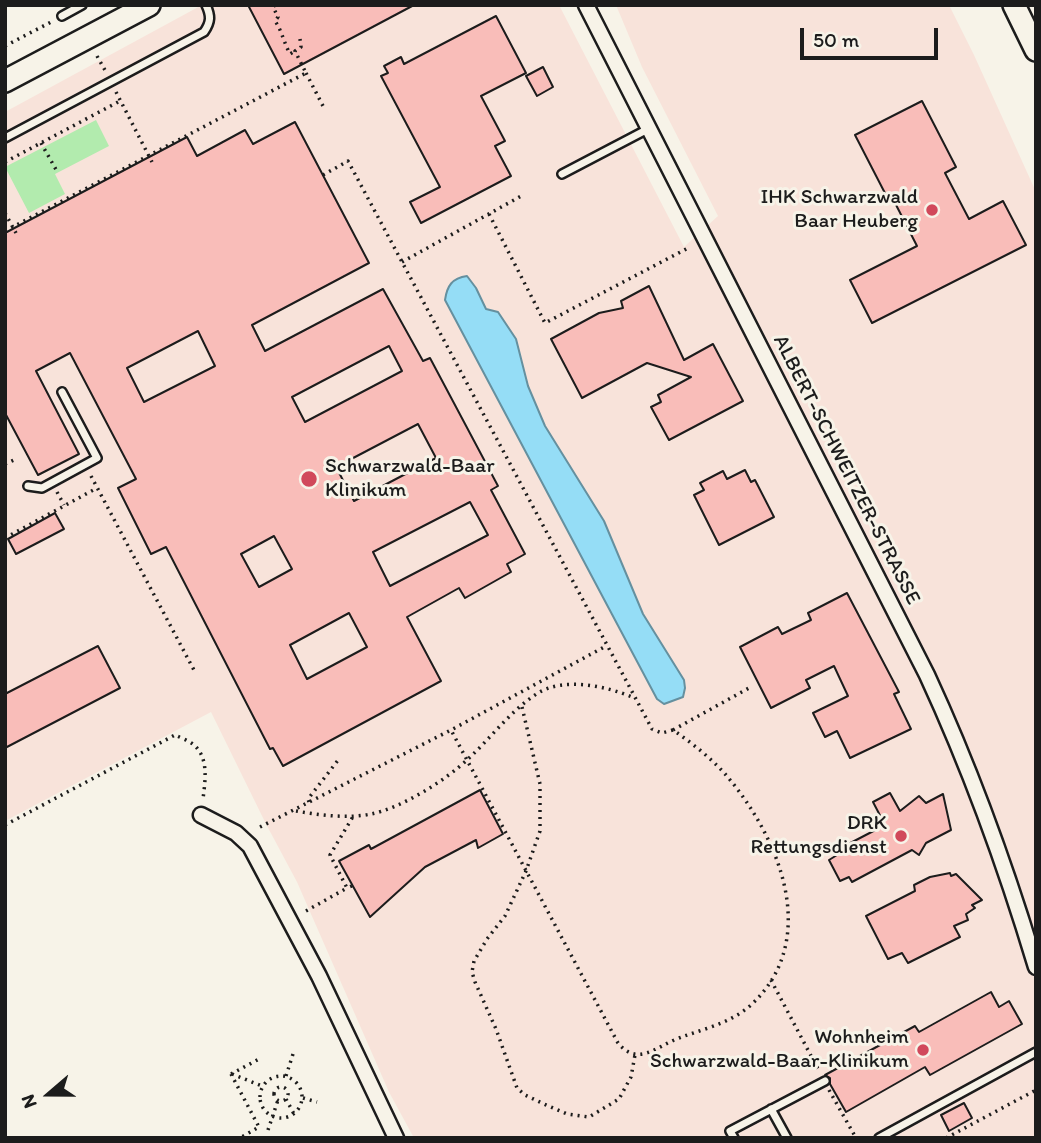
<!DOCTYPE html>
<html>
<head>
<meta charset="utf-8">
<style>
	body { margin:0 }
	#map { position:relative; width:1041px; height:1143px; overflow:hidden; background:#f7f3e8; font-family:Itim,sans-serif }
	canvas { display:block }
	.frame { position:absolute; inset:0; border:7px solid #1c1c1c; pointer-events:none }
	.north { position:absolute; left:14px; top:1059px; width:70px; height:70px; -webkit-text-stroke:5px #f7f3e8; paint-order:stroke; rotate:250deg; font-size:19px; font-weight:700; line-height:28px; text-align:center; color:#1c1c1c }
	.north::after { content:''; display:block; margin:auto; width:24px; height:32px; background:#1c1c1c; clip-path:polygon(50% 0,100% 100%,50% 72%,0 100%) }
	.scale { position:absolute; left:800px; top:28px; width:138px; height:32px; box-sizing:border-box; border:4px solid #1c1c1c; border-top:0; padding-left:9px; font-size:21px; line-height:24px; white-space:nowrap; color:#1c1c1c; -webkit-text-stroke:5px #f7f3e8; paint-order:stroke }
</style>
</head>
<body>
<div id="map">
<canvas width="1041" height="1143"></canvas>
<div class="frame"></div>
<div class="north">N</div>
<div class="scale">50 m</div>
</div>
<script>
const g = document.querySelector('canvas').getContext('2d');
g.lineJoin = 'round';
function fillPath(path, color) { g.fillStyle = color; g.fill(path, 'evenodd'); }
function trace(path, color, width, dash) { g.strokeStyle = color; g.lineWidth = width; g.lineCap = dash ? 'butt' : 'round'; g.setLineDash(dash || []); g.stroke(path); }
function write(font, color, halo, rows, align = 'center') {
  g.font = font + ' Itim,sans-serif'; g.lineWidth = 6; g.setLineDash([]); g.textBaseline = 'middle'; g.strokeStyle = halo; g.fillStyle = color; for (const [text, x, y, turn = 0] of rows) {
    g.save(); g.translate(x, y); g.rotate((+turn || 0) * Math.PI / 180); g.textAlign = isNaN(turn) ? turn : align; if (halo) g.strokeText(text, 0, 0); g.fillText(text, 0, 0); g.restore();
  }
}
fillPath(new Path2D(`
	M202 5H559L684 247 718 216 642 67 616 5H949L974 55 1036 192V1138H414L389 1092 297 882 266 824 211 712 5 821V112Z`), '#f8e3da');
fillPath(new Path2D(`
	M96 120 109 146 55 174 65 194 29 213 5 167Z`), '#b2ebae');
const water = new Path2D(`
	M467 276 476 288 486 309 498 312 516 339 528 386 545 426 604 521 643 614 684 680 685 688 683 697 664 704 657 699 445 300C447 286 452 278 467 276Z`);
fillPath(water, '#95ddf6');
trace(water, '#65909f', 2);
const building = new Path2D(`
	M248 5H414L284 74Z
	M496 16 526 73 481 96 505 141 495 146 511 176 421 223 410 202 440 187 381 76 388 73 384 66 401 57 404 64Z
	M543 67 553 87 537 96 526 76Z
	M922 101 956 167 945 173 969 219 1003 201 1026 245 872 323 850 280 917 246 892 197 888 199 855 135Z
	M295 122 369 263 252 325 265 351 383 289 423 361 430 358 498 486 491 490 525 554 507 564 511 572 465 598 459 588 407 617 441 681 283 766 273 748 270 749 166 547 151 554 118 488 136 479 70 353 36 371 79 454 38 475 5 413V233L187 137 197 156 245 130 253 144ZM198 331 215 366 144 402 127 368ZM389 346 402 371 305 422 292 397ZM418 424 436 458 354 501 336 467ZM470 502 488 535 390 586 373 552ZM274 536 292 569 259 587 241 554ZM349 613 367 647 307 679 290 645Z
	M649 286 684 360 713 344 743 401 669 440 651 407 661 402 658 395 691 377 647 363 582 398 551 339 599 313 623 308 621 301Z
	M745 470 751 482 755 480 774 517 719 545 694 495 704 490 700 483 723 471 727 479Z
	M55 513 64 529 16 554 8 539Z
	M847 593 899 692 894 694 911 729 850 758 837 731 825 737 813 713 848 696 834 666 806 680 810 688 771 708 740 647 778 627 782 634 811 620 808 613Z
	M98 646 120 688 5 748V694Z
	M480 790 503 834 478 848 476 840 425 867 370 917 339 861 369 845 371 849Z
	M890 793 900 811 919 796 926 803 943 794 951 830 926 843 919 855 912 850 852 882 849 877 840 881 829 860 837 855 835 851 885 825 873 802Z
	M950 873 951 876 956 874 982 900 972 905 975 908 966 914 968 920 954 926 960 937 908 963 902 953 888 959 866 916 915 891 914 885 930 877Z
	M991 992 999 1007 1009 1001 1022 1024 930 1075 925 1067 846 1112 830 1084V1078L825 1075 915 1026 919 1032Z
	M964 1103 972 1118 949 1131 941 1115Z`);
fillPath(building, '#f9bdb9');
trace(building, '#1c1c1c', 2);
const lane = new Path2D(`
	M62 16 82 5
	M5 138 204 32C211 22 211 16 206 5
	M562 174 648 129
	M28 486 42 488 97 458 62 392
	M771 1109 787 1138
	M734 1138 730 1131 825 1081
	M879 1138 1036 1052`);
const street = new Path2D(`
	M586 5 927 675C971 770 1006 867 1036 967
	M201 815 236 833 250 846 319 976 396 1138`);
const secondary = new Path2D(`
	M1014 5 1036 50
	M5 81 149 5`);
trace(lane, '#1c1c1c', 12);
trace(street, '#1c1c1c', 19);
trace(secondary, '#1c1c1c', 26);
trace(new Path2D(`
	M275 5 273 7 278 17 275 21C282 31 284 43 290 54L295 51
	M5 46 53 21
	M97 56 106 72
	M306 73 323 106
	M116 92 152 162
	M41 143 58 173
	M5 162 120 101
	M323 175 348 161 652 729 662 733 673 730C692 743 711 758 726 775 779 837 822 939 751 1005 731 1023 703 1029 679 1038 655 1047 638 1067 618 1043L451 730
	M5 213 16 233
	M489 214 545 323 688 248
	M5 231 306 73 295 51 301 47 300 39
	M402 262 523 195
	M5 464 14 460
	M91 476 195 672
	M57 492 64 505
	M5 538 97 488
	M522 707 540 784V831L526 871 505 916 487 939 474 961 472 972 475 982 496 1029 517 1088 525 1095 544 1104 567 1114 589 1117 619 1099 631 1077 635 1055
	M673 730 749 688
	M309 802 308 799 339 759
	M296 811C320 815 347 819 371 814 401 808 445 781 468 759 491 738 511 710 538 693 564 677 606 686 632 697
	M5 825 175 735C181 738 190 741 195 746 209 759 205 782 203 799
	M260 827 451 730 606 646
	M352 886 347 888 330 855 354 815
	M306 911 347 888
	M771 980 819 1071
	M231 1074 259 1127 240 1138
	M231 1074 261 1058
	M232 1074 262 1086
	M260 1097a21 21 0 1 1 42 0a21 21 0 1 1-42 0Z
	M286 1076 293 1054
	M274 1094a7 7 0 1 1 14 0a7 7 0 1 1-14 0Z
	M829 1090 856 1138
	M303 1098 317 1102
	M286 1099 294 1114
	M268 1130 278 1100
	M946 1138 1036 1090`), '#1c1c1c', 3.5, [2, 5]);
trace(lane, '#f7f3e8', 7);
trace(street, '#f7f3e8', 14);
trace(secondary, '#f7f3e8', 21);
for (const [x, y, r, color] of [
	[932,210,7,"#d1495b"],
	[309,479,9,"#d1495b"],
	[901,836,7,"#d1495b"],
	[923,1050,7,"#d1495b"]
]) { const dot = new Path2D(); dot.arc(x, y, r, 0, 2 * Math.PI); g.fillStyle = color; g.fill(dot); trace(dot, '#f7f3e8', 2.5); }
write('21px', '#1c1c1c', '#f7f3e8', [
	["IHK Schwarzwald",918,198],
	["Baar Heuberg",918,222],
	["Schwarzwald-Baar",325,467,"left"],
	["Klinikum",325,491,"left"],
	["DRK",887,824],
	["Rettungsdienst",887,848],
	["Wohnheim",909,1038],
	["Schwarzwald-Baar-Klinikum",909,1062]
], 'right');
write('21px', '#1c1c1c', '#f7f3e8', [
	["ALBERT-SCHWEITZER-STRASSE",846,470,63]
]);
</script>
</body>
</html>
